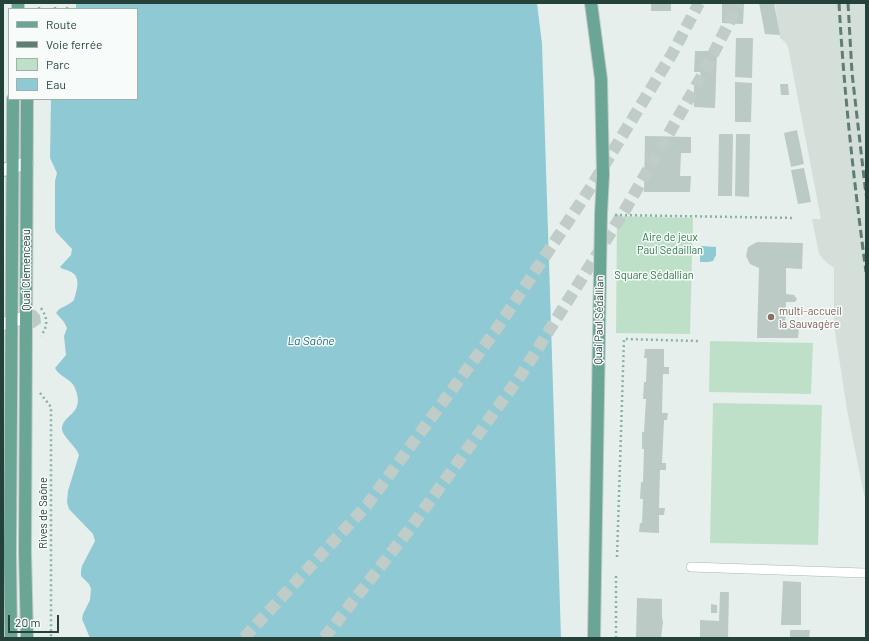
<!DOCTYPE html>
<html>
<head>
<meta charset="utf-8">
<style>
	body { margin:0 }
	#map { position:relative; width:869px; height:641px; overflow:hidden; background:#e6efeb; font-family:Barlow,sans-serif }
	canvas { display:block }
	.frame { position:absolute; inset:0; border:4px solid #24423a; pointer-events:none }
	.legend { position:absolute; left:8px; top:8px; width:130px; height:92px; box-sizing:border-box; background:#f7fbf9; border:1px solid #a3b1ad; margin:0; padding:5px 7px; list-style:none; font-size:12px; color:#24423a }
	.legend li { display:flex; align-items:center; gap:8px; height:20px }
	.legend b { width:20px; border:1px solid #a3b1ad }
	.scale { position:absolute; left:8px; top:615px; width:51px; height:18px; box-sizing:border-box; border:2px solid #24423a; border-top:0; padding-left:5px; font-size:12px; line-height:14px; white-space:nowrap; color:#24423a; -webkit-text-stroke:3px #f7fbf9; paint-order:stroke }
</style>
</head>
<body>
<div id="map">
<canvas width="869" height="641"></canvas>
<div class="frame"></div>
<ul class="legend">
<li><b style="height:5px;background:#6aa596"></b>Route</li>
<li><b style="height:5px;background:#5f7d75"></b>Voie ferrée</li>
<li><b style="height:11px;background:#bfe0c8"></b>Parc</li>
<li><b style="height:11px;background:#8ec9d4"></b>Eau</li>
</ul>
<div class="scale">20 m</div>
</div>
<script>
const g = document.querySelector('canvas').getContext('2d');
g.lineJoin = 'round';
function fillPath(path, color) { g.fillStyle = color; g.fill(path, 'evenodd'); }
function trace(path, color, width, dash) { g.strokeStyle = color; g.lineWidth = width; g.lineCap = dash ? 'butt' : 'round'; g.setLineDash(dash || []); g.stroke(path); }
function write(font, color, halo, rows, align = 'center') {
  g.font = font + ' Barlow,sans-serif'; g.lineWidth = 3; g.setLineDash([]); g.textBaseline = 'middle'; g.strokeStyle = halo; g.fillStyle = color; for (const [text, x, y, turn = 0] of rows) {
    g.save(); g.translate(x, y); g.rotate((+turn || 0) * Math.PI / 180); g.textAlign = isNaN(turn) ? turn : align; if (halo) g.strokeText(text, 0, 0); g.fillText(text, 0, 0); g.restore();
  }
}
fillPath(new Path2D(`
	M775 3H866V501L863 490 847 410 834 325V268L826 262 819 254 812 219H821L788 47 786 43 780 38Z`), '#d4dfda');
fillPath(new Path2D(`
	M617 216 693 218 690 334 616 333Z
	M710 341 813 343 811 394 709 392Z
	M713 403 822 405 818 545 710 543Z`), '#bfe0c8');
fillPath(new Path2D(`
	M76 3H537L542 44 561 638H90L82 619 83 614 90 600 91 589 89 584 81 576V571L82 566 95 541 93 534 69 509 67 502 68 491 79 455C76 446 62 436 62 429 62 414 86 415 75 388 71 378 59 377 55 368L66 355 64 336 67 328 64 322 56 313C60 306 69 306 74 300 77 289 82 276 69 271 66 269 63 270 60 267L71 255 72 249 56 232 55 228V181L57 173 50 158 51 99H137V9H76Z
	M701 246 716 247V255L713 261 708 262H700V248Z`), '#8ec9d4');
fillPath(new Path2D(`
	M651 3H671V11H651Z
	M722 3H744L743 24 722 23Z
	M759 3H774L780 35 765 34Z
	M736 38H753L752 78 735 77Z
	M695 51H717L715 108 694 107V86H700V82H702L700 72H694Z
	M735 82 752 83 751 122H735Z
	M780 84H788L789 95H781Z
	M797 130 804 164 791 167 784 133Z
	M719 134H733L732 196H718Z
	M736 134H750L749 197 735 196Z
	M645 136 691 137V153H681L680 176H691L690 192H644Z
	M804 168 811 202 798 204 791 170Z
	M757 242 803 243 802 269 786 268V294L794 295 797 299 795 302H786L785 328H799L798 338H757L759 268 750 264 746 256 748 247Z
	M32 310H35L40 315 41 323 34 328H32Z
	M645 349H664V367H669V374H663L662 413H668L667 420H664L662 463H666V470H660L659 508H665L664 515H659V533L639 532 640 523H642L643 499H640L641 482H643L644 449H642V432H644L646 399H643L644 382H646L647 358H644Z
	M783 581 801 582V625H781Z
	M720 592H729L728 638H700V620L719 621Z
	M637 598 662 599V617L663 622 661 638H636Z
	M711 604 717 605V613H711Z
	M790 630H810L809 638H790Z`), '#bbcac4');
trace(new Path2D(`
	M244 638 367 505 496 330 591 187 672 54 699 3
	M324 638 409 530 521 375 625 210 703 74 739 3`), '#bfccc8', 12, [12, 6]);
const service = new Path2D(`
	M691 567 864 573`);
const minor = new Path2D(`
	M3 170 27 163
	M3 324 26 317`);
const primary = new Path2D(`
	M591 3 601 79 603 175 601 214 594 638
	M18 9V3
	M27 99 25 552 27 638
	M11 638 10 553 13 99`);
trace(service, '#a8b8b2', 10);
trace(minor, '#a8b8b2', 14);
trace(primary, '#c2cac8', 14);
trace(new Path2D(`
	M39 9V3
	M55 9V3
	M67 9 68 3
	M615 215 795 218
	M41 308C48 319 48 325 41 336
	M40 393 51 407V638
	M617 557 624 339 698 341
	M616 638V576`), '#86b3a5', 2.5, [2, 3]);
trace(service, '#fff', 9);
trace(minor, '#fff', 12);
trace(primary, '#6aa596', 12);
trace(new Path2D(`
	M839 3C844 93 854 182 866 272
	M848 3 852 73 866 195`), '#5f7d75', 3, [8, 4]);
for (const [x, y, r, color] of [
	[771,317,4,"#8d6e63"]
]) { const dot = new Path2D(); dot.arc(x, y, r, 0, 2 * Math.PI); g.fillStyle = color; g.fill(dot); trace(dot, '#f7fbf9', 1.5); }
write('11px', '#2d7a4b', '#f7fbf9', [
	["Aire de jeux",670,237],
	["Paul Sedaillan",670,250],
	["Square Sédallian",654,275]
]);
write('11px', '#24423a', '#f7fbf9', [
	["Quai Clemenceau",26,270,-90],
	["Quai Paul Sédallian",599,320,-89],
	["Rives de Saône",43,513,-90]
]);
write('11px', '#785e54', '#f7fbf9', [
	["multi-accueil",779,311],
	["la Sauvagère",779,324]
], 'left');
write('italic 12px', '#1c6f80', '#f7fbf9', [
	["La Saône",311,341]
]);
</script>
</body>
</html>
